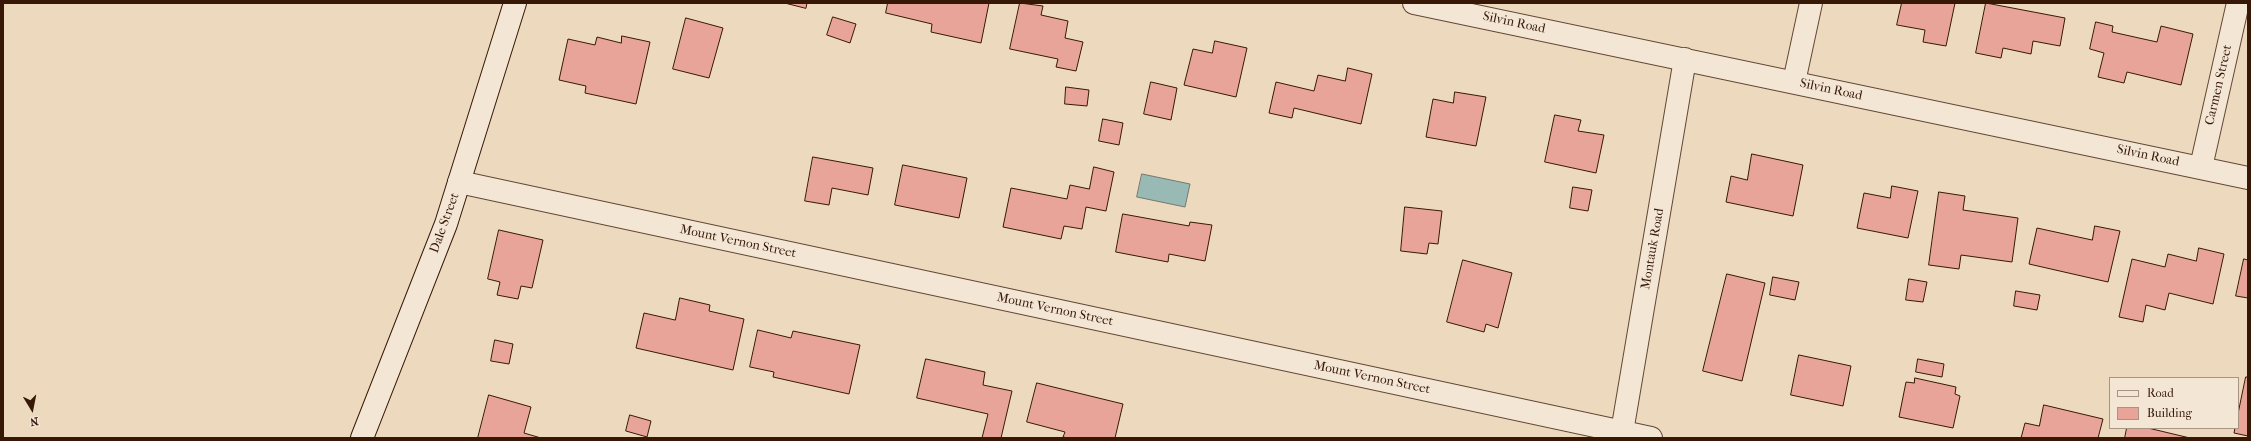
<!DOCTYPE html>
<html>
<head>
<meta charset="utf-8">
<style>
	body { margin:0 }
	#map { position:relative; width:2251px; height:441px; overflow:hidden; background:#ecd9be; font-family:"IM FELL French Canon",serif }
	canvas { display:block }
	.frame { position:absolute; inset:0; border:4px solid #371807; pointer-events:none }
	.legend { position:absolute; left:2109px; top:377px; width:130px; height:52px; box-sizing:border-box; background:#f3e6d5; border:1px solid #a89483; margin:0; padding:5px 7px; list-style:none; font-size:12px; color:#371807 }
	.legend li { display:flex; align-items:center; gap:8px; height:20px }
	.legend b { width:20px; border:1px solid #a89483 }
	.north { position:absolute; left:12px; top:389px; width:40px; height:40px; -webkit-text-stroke:3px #f3e6d5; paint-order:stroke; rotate:170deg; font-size:11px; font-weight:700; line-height:16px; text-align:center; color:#371807 }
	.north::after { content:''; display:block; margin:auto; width:14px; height:18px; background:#371807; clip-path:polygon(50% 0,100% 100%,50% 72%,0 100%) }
</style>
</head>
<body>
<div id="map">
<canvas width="2251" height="441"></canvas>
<div class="frame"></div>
<ul class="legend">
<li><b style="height:5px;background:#f3e6d5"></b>Road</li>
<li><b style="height:11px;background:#e8a498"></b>Building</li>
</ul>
<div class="north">N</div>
</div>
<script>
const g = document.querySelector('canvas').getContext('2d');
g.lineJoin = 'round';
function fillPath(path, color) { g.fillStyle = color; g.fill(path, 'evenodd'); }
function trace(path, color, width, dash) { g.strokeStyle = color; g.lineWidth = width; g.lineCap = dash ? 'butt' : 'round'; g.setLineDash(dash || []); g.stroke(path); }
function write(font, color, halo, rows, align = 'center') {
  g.font = font + ' "IM FELL French Canon",serif'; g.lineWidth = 4; g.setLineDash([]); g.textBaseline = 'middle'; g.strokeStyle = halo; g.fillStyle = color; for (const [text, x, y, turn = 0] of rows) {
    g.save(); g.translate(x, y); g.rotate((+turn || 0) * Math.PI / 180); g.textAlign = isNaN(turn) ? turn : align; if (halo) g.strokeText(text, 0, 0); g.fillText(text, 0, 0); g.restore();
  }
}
const water = new Path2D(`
	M1142 174 1190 184 1185 207 1137 197Z`);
fillPath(water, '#99bab4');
trace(water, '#72796f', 1);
const building = new Path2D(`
	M785 3H807L806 8Z
	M888 3H989L981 43 931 32 932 24 886 13Z
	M1020 3 1043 6 1041 15 1068 21 1065 38 1083 42 1076 71 1056 67 1058 59 1010 49Z
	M1902 3H1955L1946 46 1923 42 1925 30 1897 25Z
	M1986 3 2065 18 2060 46 2033 41 2031 54 2003 48 2001 58 1976 53Z
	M833 17 856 24 850 43 827 35Z
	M686 18 723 28 709 78 673 69Z
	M2096 22 2113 26 2112 32 2157 42 2161 26 2193 34 2181 85 2127 72 2124 83 2098 77 2104 53 2090 49Z
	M622 36 650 42 636 104 585 93 586 86 559 80 568 39 595 45 597 37 621 43Z
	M1215 41 1247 48 1236 97 1184 85 1193 49 1212 53Z
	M1348 68 1372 74 1361 124 1294 108 1292 118 1269 113 1276 82 1314 91 1318 75 1345 81Z
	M1151 82 1177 88 1171 120 1144 114Z
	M1066 87 1089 90 1087 106 1065 104Z
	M1455 92 1486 97 1476 146 1426 137 1433 99 1453 103Z
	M1555 115 1581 120 1578 131 1604 135 1596 173 1545 162Z
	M1103 119 1123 123 1119 145 1099 141Z
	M1752 154 1803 165 1793 216 1726 202 1731 176 1747 180Z
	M813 157 873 168 868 195 832 188 829 205 805 201Z
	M903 165 967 178 959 218 895 205Z
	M1094 167 1114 172 1106 211 1086 207 1082 229 1064 226 1061 239 1003 227 1011 188 1067 199 1070 185 1089 189Z
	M1892 186 1918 191 1908 238 1857 228 1864 193 1890 198Z
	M1573 187 1592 190 1588 211 1570 208Z
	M1939 192 1965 196 1963 210 2018 218 2012 262 1961 255 1959 269 1929 265Z
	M1405 207 1442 211 1438 244 1429 243 1427 254 1401 251Z
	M1123 214 1189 226 1190 222 1212 225 1205 261 1169 254 1168 262 1116 252Z
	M2095 226 2120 231 2108 282 2029 264 2037 228 2092 240Z
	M499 230 543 240 532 288 521 286 518 299 497 295 500 282 488 279Z
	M2199 248 2224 254 2213 304 2169 293 2165 310 2146 305 2143 322 2119 317 2132 259 2165 267 2168 254 2196 261Z
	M2244 259 2248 260V298L2236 296Z
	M1463 260 1512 273 1498 328 1486 324 1484 332 1447 322Z
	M1727 274 1765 283 1742 381 1703 371Z
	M1773 277 1799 282 1795 300 1770 295Z
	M1909 279 1927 282 1923 302 1906 300Z
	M2016 291 2040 295 2037 310 2014 306Z
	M680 298 710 305 709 311 744 319 733 370 636 348 644 313 675 320Z
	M758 330 791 338 793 331 860 345 849 394 773 377 774 372 750 367Z
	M495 340 513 344 509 364 491 361Z
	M1799 355 1851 366 1843 406 1791 395Z
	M926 359 985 372 983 385 1012 391 1001 438H982L988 414 917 398Z
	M1918 359 1944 364 1942 377 1916 372Z
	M2246 377H2248V436L2234 433 2235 428H2238V414Z
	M1915 378 1956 387 1955 394 1960 396 1953 428 1899 417 1906 382 1914 383Z
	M1037 383 1123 404 1115 438H1068L1063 437 1065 432 1027 422Z
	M489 395 531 407 524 433 541 438H478Z
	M2044 405 2103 419 2098 438H2021L2025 423 2039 426Z
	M630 415 651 421 647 437 626 431Z
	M2127 428H2148L2190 438H2125Z`);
fillPath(building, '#e8a498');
trace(building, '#371807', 1);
const street = new Path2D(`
	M1414 3 2248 178
	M1794 82 1811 3
	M2201 167 2238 3
	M459 182 1651 438
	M1623 438 1622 432 1685 59`);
const secondary = new Path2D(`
	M362 438 446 224 515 3`);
trace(street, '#644835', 24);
trace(secondary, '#371807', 24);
trace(street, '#f3e6d5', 22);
trace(secondary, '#f3e6d5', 22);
write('13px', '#371807', '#f3e6d5', [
	["Silvin Road",1514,23,12],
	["Carmen Street",2219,85,-77],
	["Silvin Road",1831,90,12],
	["Silvin Road",2148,156,12],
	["Dale Street",445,223,-70],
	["Mount Vernon Street",738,242,12],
	["Montauk Road",1653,249,-80],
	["Mount Vernon Street",1055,310,12],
	["Mount Vernon Street",1372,378,12]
]);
</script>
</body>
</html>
